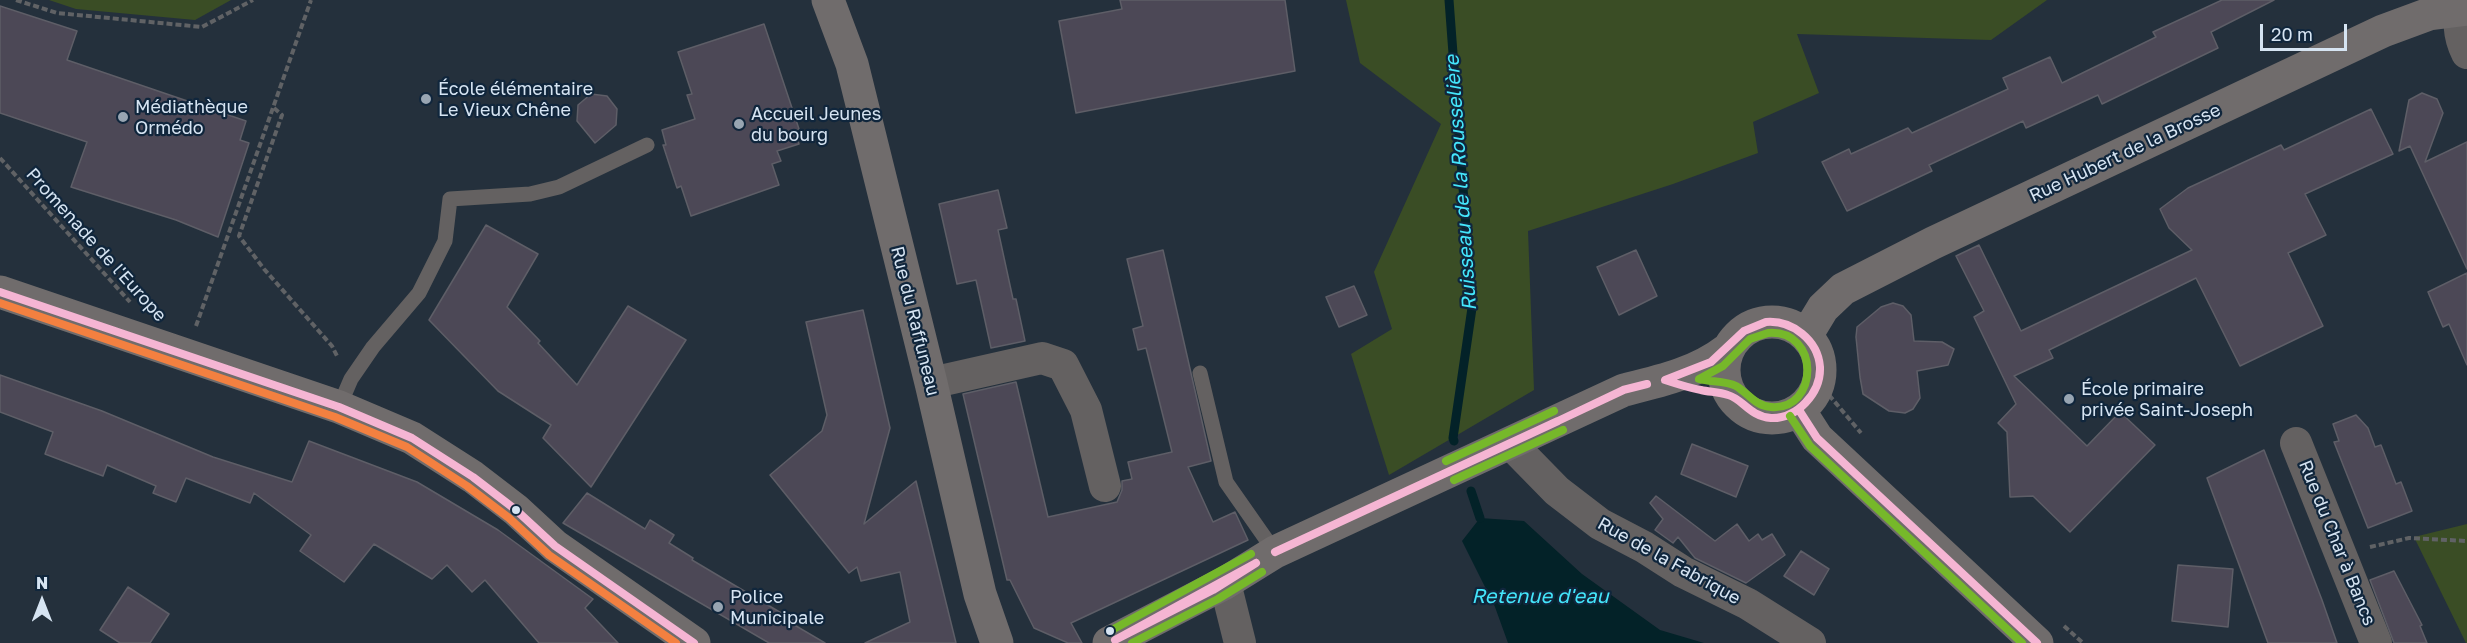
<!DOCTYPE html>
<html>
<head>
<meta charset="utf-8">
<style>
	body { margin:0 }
	#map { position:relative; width:2467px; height:643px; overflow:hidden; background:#24303c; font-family:"Golos Text",sans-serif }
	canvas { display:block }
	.north { position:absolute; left:12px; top:571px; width:60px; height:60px; -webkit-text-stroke:4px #10263c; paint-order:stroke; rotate:0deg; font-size:16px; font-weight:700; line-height:24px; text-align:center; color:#d6e4f2 }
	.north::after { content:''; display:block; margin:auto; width:21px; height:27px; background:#d6e4f2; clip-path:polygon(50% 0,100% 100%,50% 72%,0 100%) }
	.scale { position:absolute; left:2260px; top:24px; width:87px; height:27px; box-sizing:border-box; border:3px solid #d6e4f2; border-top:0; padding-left:8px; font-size:18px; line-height:21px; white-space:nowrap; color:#d6e4f2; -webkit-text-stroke:4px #10263c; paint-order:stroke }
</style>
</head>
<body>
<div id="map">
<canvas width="2467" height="643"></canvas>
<div class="north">N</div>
<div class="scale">20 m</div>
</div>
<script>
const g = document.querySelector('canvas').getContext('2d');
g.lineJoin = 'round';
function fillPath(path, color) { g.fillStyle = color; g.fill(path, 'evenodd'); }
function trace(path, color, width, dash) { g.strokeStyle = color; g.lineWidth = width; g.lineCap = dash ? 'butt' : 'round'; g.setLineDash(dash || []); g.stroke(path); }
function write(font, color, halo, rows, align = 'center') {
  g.font = font + ' "Golos Text",sans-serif'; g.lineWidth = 4.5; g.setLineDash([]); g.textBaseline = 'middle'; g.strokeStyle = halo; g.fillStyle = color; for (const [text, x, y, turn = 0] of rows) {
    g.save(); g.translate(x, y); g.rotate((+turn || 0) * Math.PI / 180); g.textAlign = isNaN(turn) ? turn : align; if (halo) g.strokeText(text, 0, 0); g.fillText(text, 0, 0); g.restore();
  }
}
fillPath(new Path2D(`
	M49 0H231L195 20 76 9Z
	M1346 0H2047L1991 40 1797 34 1819 93 1753 122 1758 153 1673 184 1528 231 1534 390 1389 475 1351 354 1392 329 1374 272 1441 124 1360 63Z
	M2467 524V643H2466L2414 537Z`), '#3a4d25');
fillPath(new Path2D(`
	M1480 518 1524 521 1582 574 1660 630 1704 643H1508L1495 607 1462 541Z`), '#032228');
trace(new Path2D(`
	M1449 0 1472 308 1453 438 1454 441
	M1471 491 1480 518`), '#032228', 9);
const building = new Path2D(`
	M1120 0H1285L1295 71 1076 113 1059 21 1122 9Z
	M2222 0H2274L2211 32 2218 48 2102 104 2098 95 2026 128 2023 121 1929 165 1932 171 1847 211 1822 162 1849 149 1851 154 1908 128 1912 133 2008 89 2003 78 2050 57 2062 83 2156 37 2153 32Z
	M0 6 77 31 67 60 246 121 240 140 249 143 218 237 176 220 71 187 87 142 0 113Z
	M764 24 799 129 795 131 799 144 777 151 781 161 772 164 779 185 691 216 681 186 677 188 663 145H666L662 130 695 119 687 95 692 94 678 52Z
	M2422 93 2437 99 2443 113 2425 162 2467 142V269L2410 146 2399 151 2409 100Z
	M591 94 607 96 617 109 616 125 595 143 577 121 578 105Z
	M2371 109 2393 154 2305 194 2326 235 2288 253 2323 326 2240 366 2196 278 2049 350 2053 358 2014 376 2087 446 2120 412 2155 445 2070 532 2033 496 2010 497 2007 432 1998 423 2016 404 1974 317 1984 311 1956 256 1979 245 2021 331 2192 250 2169 228 2160 209 2188 188 2281 145 2284 150Z
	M998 190 1007 228 998 230 1013 299H1016L1025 341 991 348 976 280 957 284 939 204Z
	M486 225 538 254 507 307 540 341 538 343 577 385 628 306 686 340 591 487 543 438 551 425 498 391 429 320Z
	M1163 250 1211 461 1188 467 1213 522 1235 512 1248 540 1071 623 1082 643H1068L1034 628 1010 580H1007L963 394 1016 382 1048 517 1117 502 1122 490V481L1132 479 1128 462 1172 452 1146 348 1138 350 1133 329 1143 326 1127 259Z
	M1636 250 1657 296 1619 315 1597 267Z
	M2467 273V365L2449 324 2443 327 2428 292Z
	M1354 286 1367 315 1339 327 1326 297Z
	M1893 303 1903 306 1911 315 1914 341 1942 342 1954 349 1948 365 1917 371 1920 398 1913 409 1905 413 1889 411 1863 394 1860 377 1856 337 1857 327 1881 307Z
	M863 310 890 428 864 524 916 481 956 643H865L910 622 900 572 861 581 857 567 849 573 770 475 822 431 827 415 806 322Z
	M0 375 102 411 213 457 292 482 309 441 417 482 498 530 593 599 585 608 618 643H539L485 580 472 592 447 565 432 579 374 544 344 582 300 551 311 535 254 493 250 503 186 478 176 502 153 493 156 486 107 465 103 476 45 454 53 432 0 412Z
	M2356 415 2368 428 2375 447 2381 445 2396 484 2401 482 2412 511 2368 528 2334 442 2339 441 2333 424Z
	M1692 444 1748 466 1736 497 1681 474Z
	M2264 450 2322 600 2337 643H2268L2207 478Z
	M587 493 645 529 650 520 674 535 669 543 693 558 692 560 793 620 791 623 825 643H769L563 523Z
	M1656 496 1715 541 1737 524 1749 541 1758 534 1762 540 1772 534 1785 555 1746 583 1695 558 1678 537 1673 543 1655 530 1663 519 1650 503Z
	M1801 551 1829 569 1814 595 1784 576Z
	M2178 565 2233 569 2228 627 2172 621Z
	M2394 571 2422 625 2420 626 2427 643H2394L2370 580Z
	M128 587 169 614 150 643H120L100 630Z`);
fillPath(building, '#4c4856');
trace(building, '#5e5e67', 1.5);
trace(new Path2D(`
	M16 0 57 13 202 27 253 0
	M274 108 282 115 239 236 264 269 332 346 338 358
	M0 158 130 302
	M196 326 311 0
	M1829 395 1861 433
	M2370 547 2409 538 2467 541
	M2064 626 2083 643`), '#606265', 4, [6, 3]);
trace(new Path2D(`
	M1200 373 1226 482 1275 552
	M339 407 351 379 373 347 419 293 445 241 450 199 530 194 559 187 647 145`), '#646161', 15);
trace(new Path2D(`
	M2463 0C2458 20 2458 35 2467 53
	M931 383 1042 358 1063 365 1086 410 1105 486
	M1510 443 1557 491 1600 524 1644 547 1683 572 1748 604 1810 643
	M2296 443 2376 643
	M1225 583 1240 643`), '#646161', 32);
trace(new Path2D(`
	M828 0 852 64 931 383 980 594 997 643
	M0 292 339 407 412 438 473 477 516 510 555 546 694 643
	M1724 370a48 48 0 1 1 96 0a48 48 0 1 1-96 0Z
	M1806 336 1823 308 1843 289 1933 243 2383 31 2429 14 2467 9
	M1799 410 1817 438 2037 643
	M1109 643 1225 583 1275 552 1624 390C1661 381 1697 373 1728 349`), '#706c6c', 33);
trace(new Path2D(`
	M0 292 339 407 412 438 473 477 516 510 555 546 694 643
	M1766 322C1792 320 1818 340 1820 367 1821 393 1797 419 1771 418 1749 416 1743 399 1728 395 1719 392 1709 392 1701 390 1689 388 1677 384 1665 380L1711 362 1744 331Z
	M1799 410 1817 438 2037 643
	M1558 421 1623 390 1647 384
	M1558 421 1624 390 1647 384
	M1450 471 1558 421
	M1450 471 1558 421
	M1275 552 1450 471
	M1275 552 1450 471
	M1115 640 1256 563
	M1115 640 1213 590 1256 563`), '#f5b5d3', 8);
trace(new Path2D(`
	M1768 333C1821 329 1819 411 1771 407 1755 406 1748 393 1736 386 1726 381 1710 382 1699 379L1723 366 1750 339Z
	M1790 416 1810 446 2022 643
	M1446 461 1554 411
	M1454 480 1563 430
	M1110 631 1251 554
	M1132 643 1218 599 1262 572`), '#76b82a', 8);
trace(new Path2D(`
	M0 303 335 417 407 447 467 486 509 518 549 555 676 643`), '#f38040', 8);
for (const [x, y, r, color] of [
	[426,99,6,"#98a5b2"],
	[123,117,6,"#98a5b2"],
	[739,124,6,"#98a5b2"],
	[2069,399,6,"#98a5b2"],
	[516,510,5,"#d6e4f2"],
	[718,607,6,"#98a5b2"],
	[1110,631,5,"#d6e4f2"]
]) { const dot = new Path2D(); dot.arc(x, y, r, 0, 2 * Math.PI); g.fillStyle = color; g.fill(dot); trace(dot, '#10263c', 2); }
write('18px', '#d6e4f2', '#10263c', [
	["École élémentaire",438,89],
	["Le Vieux Chêne",438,110],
	["Médiathèque",135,107],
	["Ormédo",135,128],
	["Accueil Jeunes",751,114],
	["du bourg",751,135],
	["École primaire",2081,389],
	["privée Saint-Joseph",2081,410],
	["Police",730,597],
	["Municipale",730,618]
], 'left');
write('18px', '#d6e4f2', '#10263c', [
	["Rue Hubert de la Brosse",2125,153,-25],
	["Promenade de l'Europe",96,245,48],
	["Rue du Raffuneau",915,321,76],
	["Rue du Char à Bancs",2337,543,68],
	["Rue de la Fabrique",1669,561,29]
]);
write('italic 20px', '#44e6fc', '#10263c', [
	["Ruisseau de la Rousselière",1461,183,-94],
	["Retenue d'eau",1540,597]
]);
</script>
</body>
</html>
